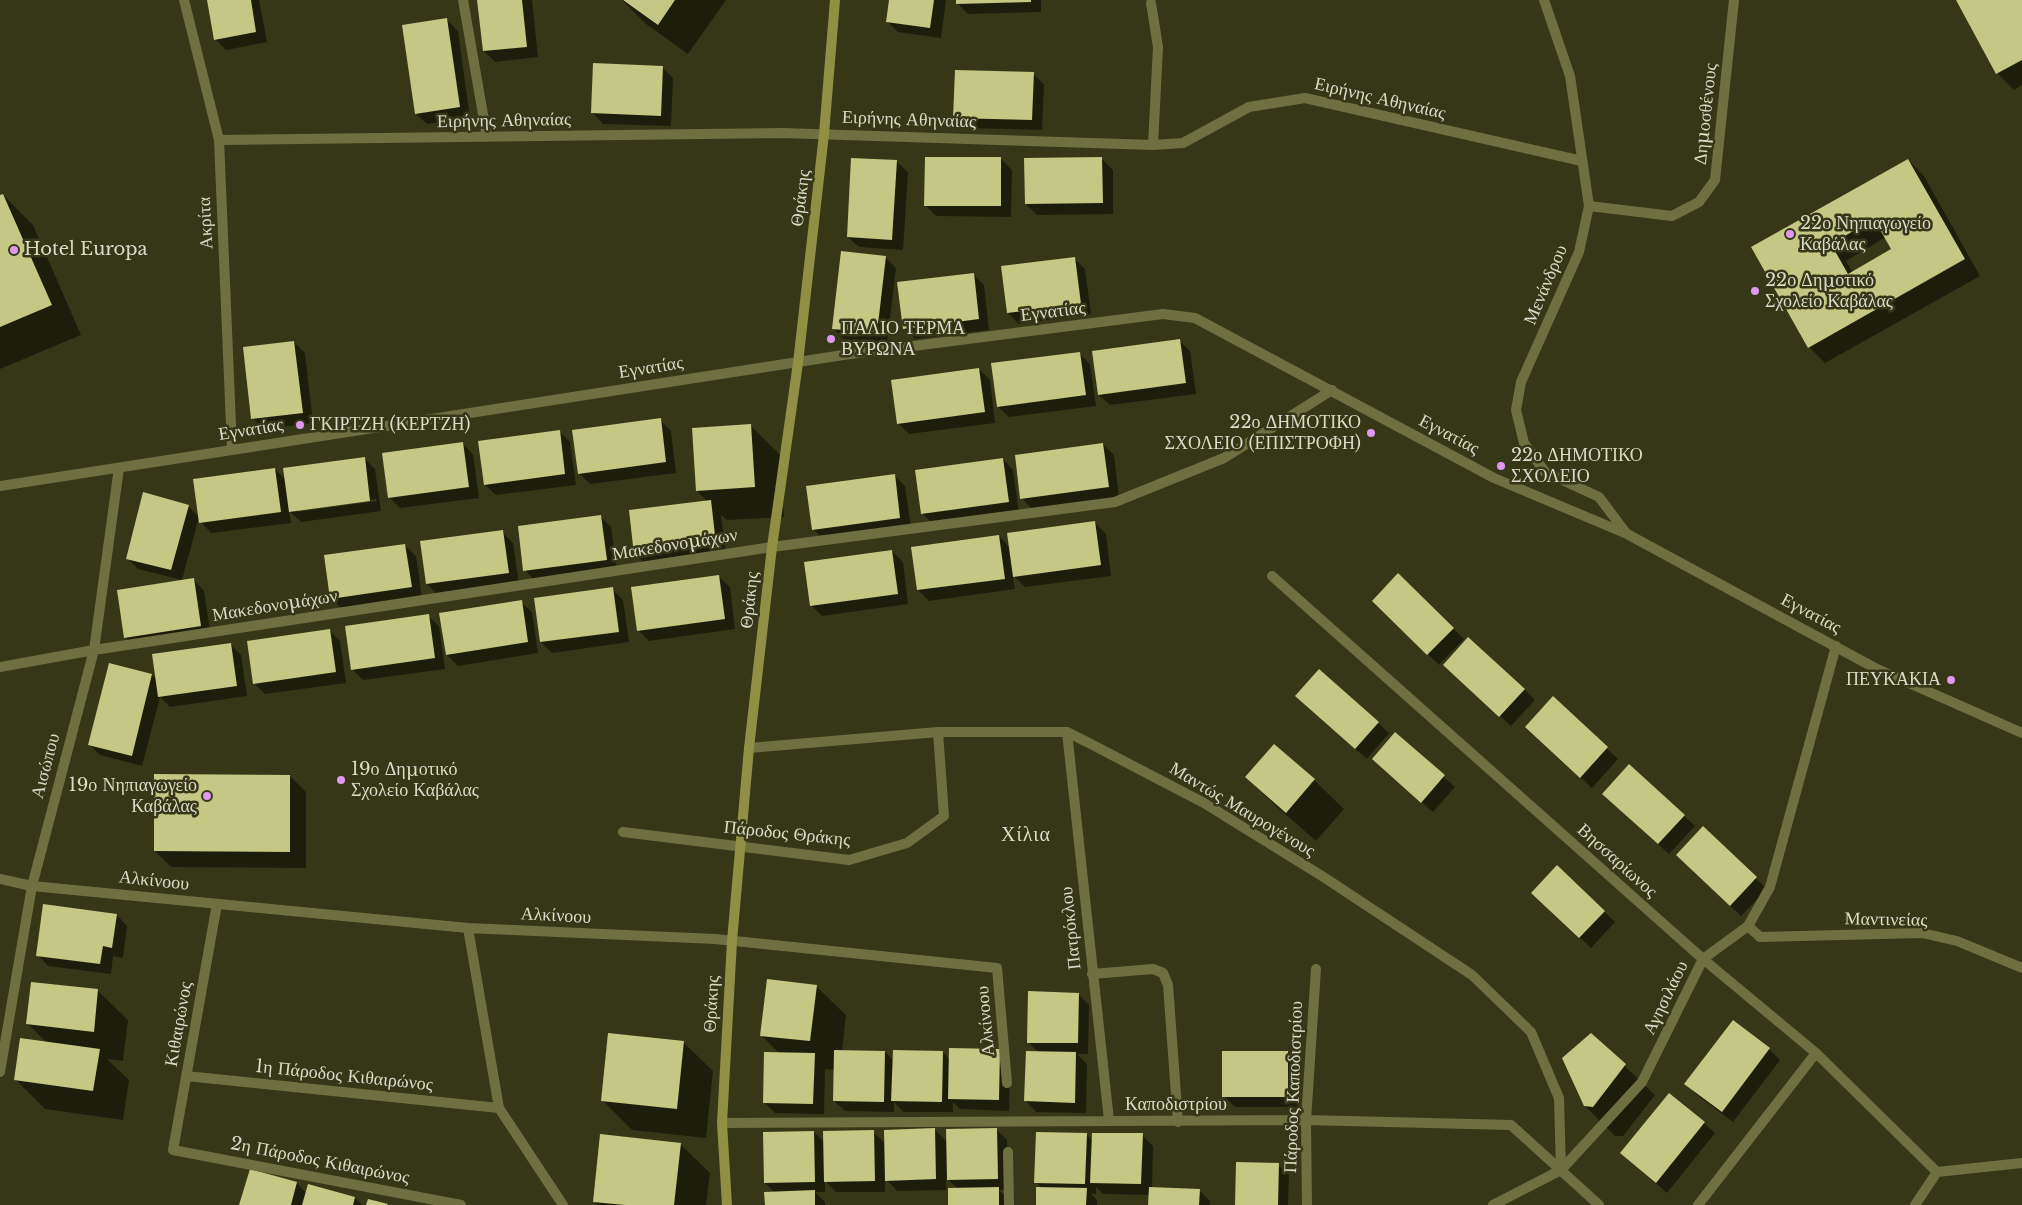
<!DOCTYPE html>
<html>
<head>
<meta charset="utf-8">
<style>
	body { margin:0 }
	canvas { display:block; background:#363717 }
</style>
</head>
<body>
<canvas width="2022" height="1205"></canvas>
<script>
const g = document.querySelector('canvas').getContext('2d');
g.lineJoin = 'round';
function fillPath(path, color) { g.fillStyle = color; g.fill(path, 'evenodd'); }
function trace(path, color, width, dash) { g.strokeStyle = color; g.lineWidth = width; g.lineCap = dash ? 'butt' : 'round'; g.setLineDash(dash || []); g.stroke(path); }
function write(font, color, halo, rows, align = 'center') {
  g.font = font + ' "Libre Baskerville",serif'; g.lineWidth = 5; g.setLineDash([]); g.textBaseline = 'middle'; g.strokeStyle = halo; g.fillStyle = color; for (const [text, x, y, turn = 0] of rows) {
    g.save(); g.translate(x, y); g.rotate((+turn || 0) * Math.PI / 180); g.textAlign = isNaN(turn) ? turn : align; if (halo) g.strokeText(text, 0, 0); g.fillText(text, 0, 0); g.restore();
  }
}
fillPath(new Path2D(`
	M208 0H259L267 42 226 50 215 39Z
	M478 0H532L538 57 495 62 484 51Z
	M622 0H726L688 54 646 24Z
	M890 0H946L941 38 898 32 887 21Z
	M957 0H1041V12L968 14 957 3Z
	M1957 0H2022V85L2014 90 1997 73Z
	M447 20 458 31 470 118 427 124 416 114Z
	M662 67 673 78 671 126 603 124 593 113Z
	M1033 74 1044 84 1042 130 965 128 954 117Z
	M1001 159 1012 170 1011 217 936 216 925 205Z
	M1102 159 1113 170V214L1037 215 1026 204Z
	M1908 160 1924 176 1980 276 1825 363 1809 347 1753 248ZM1886 237 1893 249 1853 273 1846 261Z
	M897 162 908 172 903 250 859 247 848 237Z
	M3 195 33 225 81 335 0 369V196Z
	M885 257 896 268 887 344 844 339 833 328Z
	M1074 258 1085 269 1091 314 1019 324 1008 313 1002 268Z
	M973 274 984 285 989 330 915 339 904 328Z
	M1180 341 1190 351 1196 394 1110 405 1099 395Z
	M294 342 305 353 313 423 263 429 253 418Z
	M1079 353 1090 364 1096 406 1009 417 998 407Z
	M979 369 990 380 995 423 909 434 898 423Z
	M660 420 671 431 676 473 590 484 579 473Z
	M750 425 780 455 784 517 727 520 721 515 726 555 646 565 636 554 708 502 697 491Z
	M559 431 570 442 576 485 496 495 485 485Z
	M462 443 473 454 479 498 400 508 389 497Z
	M1103 444 1114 455 1119 498 1032 509 1022 498Z
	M364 458 375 469 381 511 301 522 289 511 291 523 211 533 201 522 275 469 286 480ZM376 499 377 501 297 512V510Z
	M1003 459 1013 470 1019 513 933 524 922 513Z
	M894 475 905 486 911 528 824 540 813 529Z
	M188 506 199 517 182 580 138 569 127 558Z
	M600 516 611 527 617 570 535 581 525 570Z
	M1095 523 1106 534 1111 576 1025 587 1013 575 1015 589 929 601 918 590 999 536 1010 548Z
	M502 532 513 543 519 584 438 595 427 584Z
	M405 546 416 556 422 598 342 609 331 598Z
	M892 551 903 562 908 604 822 616 811 605Z
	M1398 575 1464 639 1439 665 1373 601Z
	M719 577 730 587 735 629 649 641 638 630Z
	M194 580 204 591 211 637 136 648 125 637Z
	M612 589 623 600 629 642 552 653 541 642Z
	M521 602 532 612 538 653 458 666 447 655Z
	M428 616 439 626 445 669 363 680 353 670Z
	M329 630 340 641 346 683 265 694 254 683Z
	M230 644 241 655 247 696 170 707 160 697 142 766 100 755 90 745 152 675 157 680Z
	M1319 671 1389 733 1367 759 1307 707Z
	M1455 675 1524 689 1535 700 1511 726Z
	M1553 698 1618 759 1592 788 1537 738Z
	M1395 734 1455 787 1433 812 1384 770Z
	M290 776 306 792V868L171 867 155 851Z
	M1246 777 1314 780 1344 809 1316 841 1276 806Z
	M1615 805 1684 816 1695 826 1669 854Z
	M1703 828 1767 889 1741 916 1688 866Z
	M1557 867 1615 922 1591 948 1544 904Z
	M117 915 127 926 123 958 113 956 111 974 48 966 38 955Z
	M32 983 98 991 128 1020 123 1061 107 1059 129 1080 123 1120 45 1109 15 1079 47 1043 28 1024Z
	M816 986 846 1015 842 1051 885 1052 894 1061 943 1052 950 1060 1000 1050 1010 1061 1009 1111 960 1109 953 1102V1112H903L894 1102V1112L845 1111 834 1101 835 1070 825 1069 824 1114 775 1113 764 1102 780 1054 761 1035Z
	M1078 994 1089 1005 1088 1054H1077L1087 1064 1086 1113 1036 1112 1026 1101 1038 1052 1028 1042Z
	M1734 1022 1769 1049 1780 1060 1733 1122 1697 1095 1686 1084Z
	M1591 1034 1655 1095 1623 1136H1615L1585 1106Z
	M683 1042 713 1071 706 1138 632 1130 603 1101Z
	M1288 1052 1298 1063V1107H1235L1224 1096Z
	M1704 1123 1715 1133 1667 1193 1621 1153Z
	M996 1129 1007 1140 1008 1190H999L1009 1199V1205H949L958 1189 946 1178V1190L897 1191 885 1178V1192H836L825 1181V1192H815L825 1202V1205H766L775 1193 765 1183 814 1132 825 1143 873 1132 886 1144 935 1130 947 1142Z
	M1086 1134 1093 1141 1142 1135 1153 1146 1152 1189 1199 1190 1210 1201V1205H1150V1195L1103 1194 1096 1187V1194H1091L1097 1200V1205H1037L1042 1189 1036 1182Z
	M680 1144 710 1173 706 1205H598L594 1201Z
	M1278 1165 1289 1175 1288 1205H1236Z
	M297 1183 306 1193 355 1198 362 1205H241Z`), '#0007');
fillPath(new Path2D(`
	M207 0H251L256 32 214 40Z
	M477 0H522L527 47 483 51Z
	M623 0H675L658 25Z
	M889 0H934L930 28 886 22Z
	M956 0H1031V2L956 4Z
	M1956 0H2022V60L1996 74Z
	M447 18 460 107 415 114 402 25Z
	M593 63 663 66 661 116 591 113Z
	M955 70 1034 72 1032 120 953 118Z
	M925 157H1001V206H924Z
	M1102 157 1103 203 1025 204 1024 158Z
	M851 158 897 160 892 240 847 237Z
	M1908 159 1965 259 1808 348 1751 247ZM1874 219 1891 249 1848 274 1831 244Z
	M3 194 52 305 0 327V195Z
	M841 251 886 256 877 333 832 329Z
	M1075 257 1081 304 1007 313 1001 266Z
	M974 273 979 319 903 329 897 282Z
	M1180 339 1186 383 1098 395 1092 351Z
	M294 341 303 413 251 419 243 347Z
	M1080 352 1086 395 997 407 991 363Z
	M979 368 985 412 897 424 891 380Z
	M661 418 666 462 578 474 572 430Z
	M751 424 755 487 696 491 692 428Z
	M560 430 565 474 484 485 478 441Z
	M463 442 469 487 388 498 382 453Z
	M1103 443 1109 487 1020 499 1015 455Z
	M365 457 370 501 289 512 283 468Z
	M1003 458 1009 502 921 514 915 470Z
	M275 468 281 512 199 523 193 479Z
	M895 474 900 518 812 530 806 486Z
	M143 492 189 505 171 570 126 559Z
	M711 500 716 544 634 555 629 510Z
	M601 515 607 560 523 571 518 526Z
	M1095 521 1101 565 1013 577 1007 533Z
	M503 530 509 573 426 584 420 541Z
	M999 535 1005 579 917 590 911 547Z
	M405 544 412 587 330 599 324 555Z
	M892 550 898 594 810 606 804 562Z
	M1398 573 1454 628 1427 655 1372 601Z
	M719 575 725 619 637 631 631 587Z
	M194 578 201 626 124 638 117 590Z
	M613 587 619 632 540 642 534 598Z
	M522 600 528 642 446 655 439 613Z
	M429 614 435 658 351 670 345 626Z
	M330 629 336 672 253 684 247 641Z
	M1468 637 1525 689 1499 717 1443 665Z
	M231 643 237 686 158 697 152 654Z
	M109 663 152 674 132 756 88 745Z
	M1319 669 1379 722 1355 749 1295 696Z
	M1553 696 1608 747 1580 778 1525 727Z
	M1395 732 1445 775 1421 803 1372 759Z
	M1274 744 1315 779 1286 813 1245 777Z
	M1629 764 1685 815 1658 844 1602 794Z
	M154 774 290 775V852L154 851Z
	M1703 826 1757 877 1730 906 1676 855Z
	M1557 865 1605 911 1579 938 1531 893Z
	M43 904 117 914 112 948 103 946 100 964 36 956Z
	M767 979 817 985 810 1041 760 1036Z
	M31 982 98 989 94 1032 26 1024Z
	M1028 991 1079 993 1078 1043H1027Z
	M1733 1020 1770 1048 1722 1112 1684 1084Z
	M608 1033 684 1041 677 1109 601 1101Z
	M1591 1033 1626 1064 1593 1107 1584 1106 1562 1058Z
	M20 1038 100 1049 93 1091 14 1080Z
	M949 1048 1000 1049 999 1100 948 1099Z
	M834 1050 885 1051 884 1102 833 1101Z
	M893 1050 943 1051 942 1102 891 1101Z
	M1026 1051 1076 1052 1075 1103 1024 1101Z
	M1222 1051H1288V1097H1222Z
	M764 1052 815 1053 813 1104 763 1103Z
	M1669 1093 1705 1122 1656 1183 1620 1153Z
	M935 1128 936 1179 885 1181 884 1130Z
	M997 1128 998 1179 947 1180 946 1129Z
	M874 1130 875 1181 824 1182 823 1131Z
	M814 1131 815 1182 764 1183 763 1132Z
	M1036 1132 1087 1133 1085 1184 1034 1183Z
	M1092 1133H1143L1141 1184 1090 1183Z
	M600 1134 681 1143 674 1205H625L593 1202Z
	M1236 1162 1279 1163 1278 1205H1235Z
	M250 1169 297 1182 291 1205H239Z
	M308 1184 355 1197 353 1205H302Z
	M999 1187V1205H948V1188Z
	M1036 1187 1087 1188 1086 1205H1036Z
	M1149 1187 1200 1189 1199 1205H1148Z
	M815 1190V1205H765L764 1192Z
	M368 1199 388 1204 387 1205H366Z`), '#c5c785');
trace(new Path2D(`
	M184 0 219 140 232 449
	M463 0 487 137
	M1544 0 1570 76 1589 206 1579 252 1521 382 1516 410 1524 443 1545 472 1599 497 1626 533
	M1151 3 1158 47 1153 145
	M219 140 783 133 1153 145 1183 143 1249 107 1305 98 1582 161
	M1589 206 1672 216 1699 202 1715 180 1734 0
	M0 486 843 355 1163 314 1195 318 1494 478 1627 534 1875 668 2022 733
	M1272 576 1703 959 1816 1053 1937 1172
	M0 667 94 650 772 547 1115 502 1224 458 1332 390
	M1067 732 1109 1120
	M749 748 938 732H1067L1089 743 1204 803 1322 876 1472 975 1531 1032 1559 1098 1561 1170
	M623 832 849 860 907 843 944 816 938 732
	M0 879 32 886 468 928 715 939 997 968 1007 1083
	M217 904 173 1150 461 1205
	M1748 926 1760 937 1922 933 1957 941 2022 968
	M468 928 499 1108 563 1205
	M1092 974 1153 969 1163 973 1168 985 1178 1122
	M0 1072 32 886 94 650 119 468
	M186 1076 499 1108
	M722 1123 1306 1120 1511 1125 1599 1205
	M1008 1152 1009 1205
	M1937 1172 2022 1163
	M1307 1205 1306 1120 1316 969
	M1493 1205 1561 1170 1642 1082 1703 959 1748 926 1770 887 1836 646
	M1698 1205 1816 1053
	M1915 1205 1937 1172`), '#6e7041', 10);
trace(new Path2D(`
	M727 1205 722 1123 732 941 749 748 772 547 798 363 824 134 835 0`), '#8f9044', 10);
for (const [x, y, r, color] of [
	[1790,234,5,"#df98f1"],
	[14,250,5,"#df98f1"],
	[1755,291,5,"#df98f1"],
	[831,339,5,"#df98f1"],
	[300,425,5,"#df98f1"],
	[1371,433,5,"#df98f1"],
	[1501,466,5,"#df98f1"],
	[1951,680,5,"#df98f1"],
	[341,780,5,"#df98f1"],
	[207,796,5,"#df98f1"]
]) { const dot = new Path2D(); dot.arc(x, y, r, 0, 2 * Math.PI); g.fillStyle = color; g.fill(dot); trace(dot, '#363717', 2); }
write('18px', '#dadbc9', '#363717', [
	["Ειρήνης Αθηναίας",1380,99,13],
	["Δημοσθένους",1706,114,-84],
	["Ειρήνης Αθηναίας",909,120,2],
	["Ειρήνης Αθηναίας",504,121,-1],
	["Θράκης",801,198,-83],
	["Ακρίτα",206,223,-93],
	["Μενάνδρου",1546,285,-67],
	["Εγνατίας",1053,312,-7],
	["Εγνατίας",651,368,-9],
	["Εγνατίας",251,430,-9],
	["Εγνατίας",1449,435,28],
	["Μακεδονομάχων",675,545,-9],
	["Θράκης",750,600,-84],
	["Μακεδονομάχων",275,606,-9],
	["Εγνατίας",1811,614,28],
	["Αισώπου",46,766,-75],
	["Μαντώς Μαυρογένους",1242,810,31],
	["Πάροδος Θράκης",787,834,6],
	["Βησσαρίωνος",1617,861,42],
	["Αλκίνοου",154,881,6],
	["Αλκίνοου",556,916,3],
	["Μαντινείας",1886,920,1],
	["Πατρόκλου",1071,928,-96],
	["Αγησιλάου",1666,998,-64],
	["Θράκης",712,1004,-87],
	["Αλκίνοου",986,1021,-95],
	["Κιθαιρώνος",179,1024,-80],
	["1η Πάροδος Κιθαιρώνος",344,1076,6],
	["Πάροδος Καποδιστρίου",1294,1087,-88],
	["Καποδιστρίου",1176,1105],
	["2η Πάροδος Κιθαιρώνος",320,1161,11]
]);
write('18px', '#dadbc9', '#363717', [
	["22ο Νηπιαγωγείο",1800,224],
	["Καβάλας",1800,245],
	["Hotel Europa",24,250],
	["22ο Δημοτικό",1765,281],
	["Σχολείο Καβάλας",1765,302],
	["ΠΑΛΙΟ ΤΕΡΜΑ",841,329],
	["ΒΥΡΩΝΑ",841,350],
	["22ο ΔΗΜΟΤΙΚΟ",1361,423,"right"],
	["ΣΧΟΛΕΙΟ (ΕΠΙΣΤΡΟΦΗ)",1361,444,"right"],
	["ΓΚΙΡΤΖΗ (ΚΕΡΤΖΗ)",310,425],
	["22ο ΔΗΜΟΤΙΚΟ",1511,456],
	["ΣΧΟΛΕΙΟ",1511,477],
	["ΠΕΥΚΑΚΙΑ",1941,680,"right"],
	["19ο Δημοτικό",351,770],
	["Σχολείο Καβάλας",351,791],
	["19ο Νηπιαγωγείο",197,786,"right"],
	["Καβάλας",197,807,"right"]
], 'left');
g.letterSpacing = '1px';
write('20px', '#dadbc9', '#363717', [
	["Χίλια",1026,835]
]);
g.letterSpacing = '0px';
</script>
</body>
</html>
